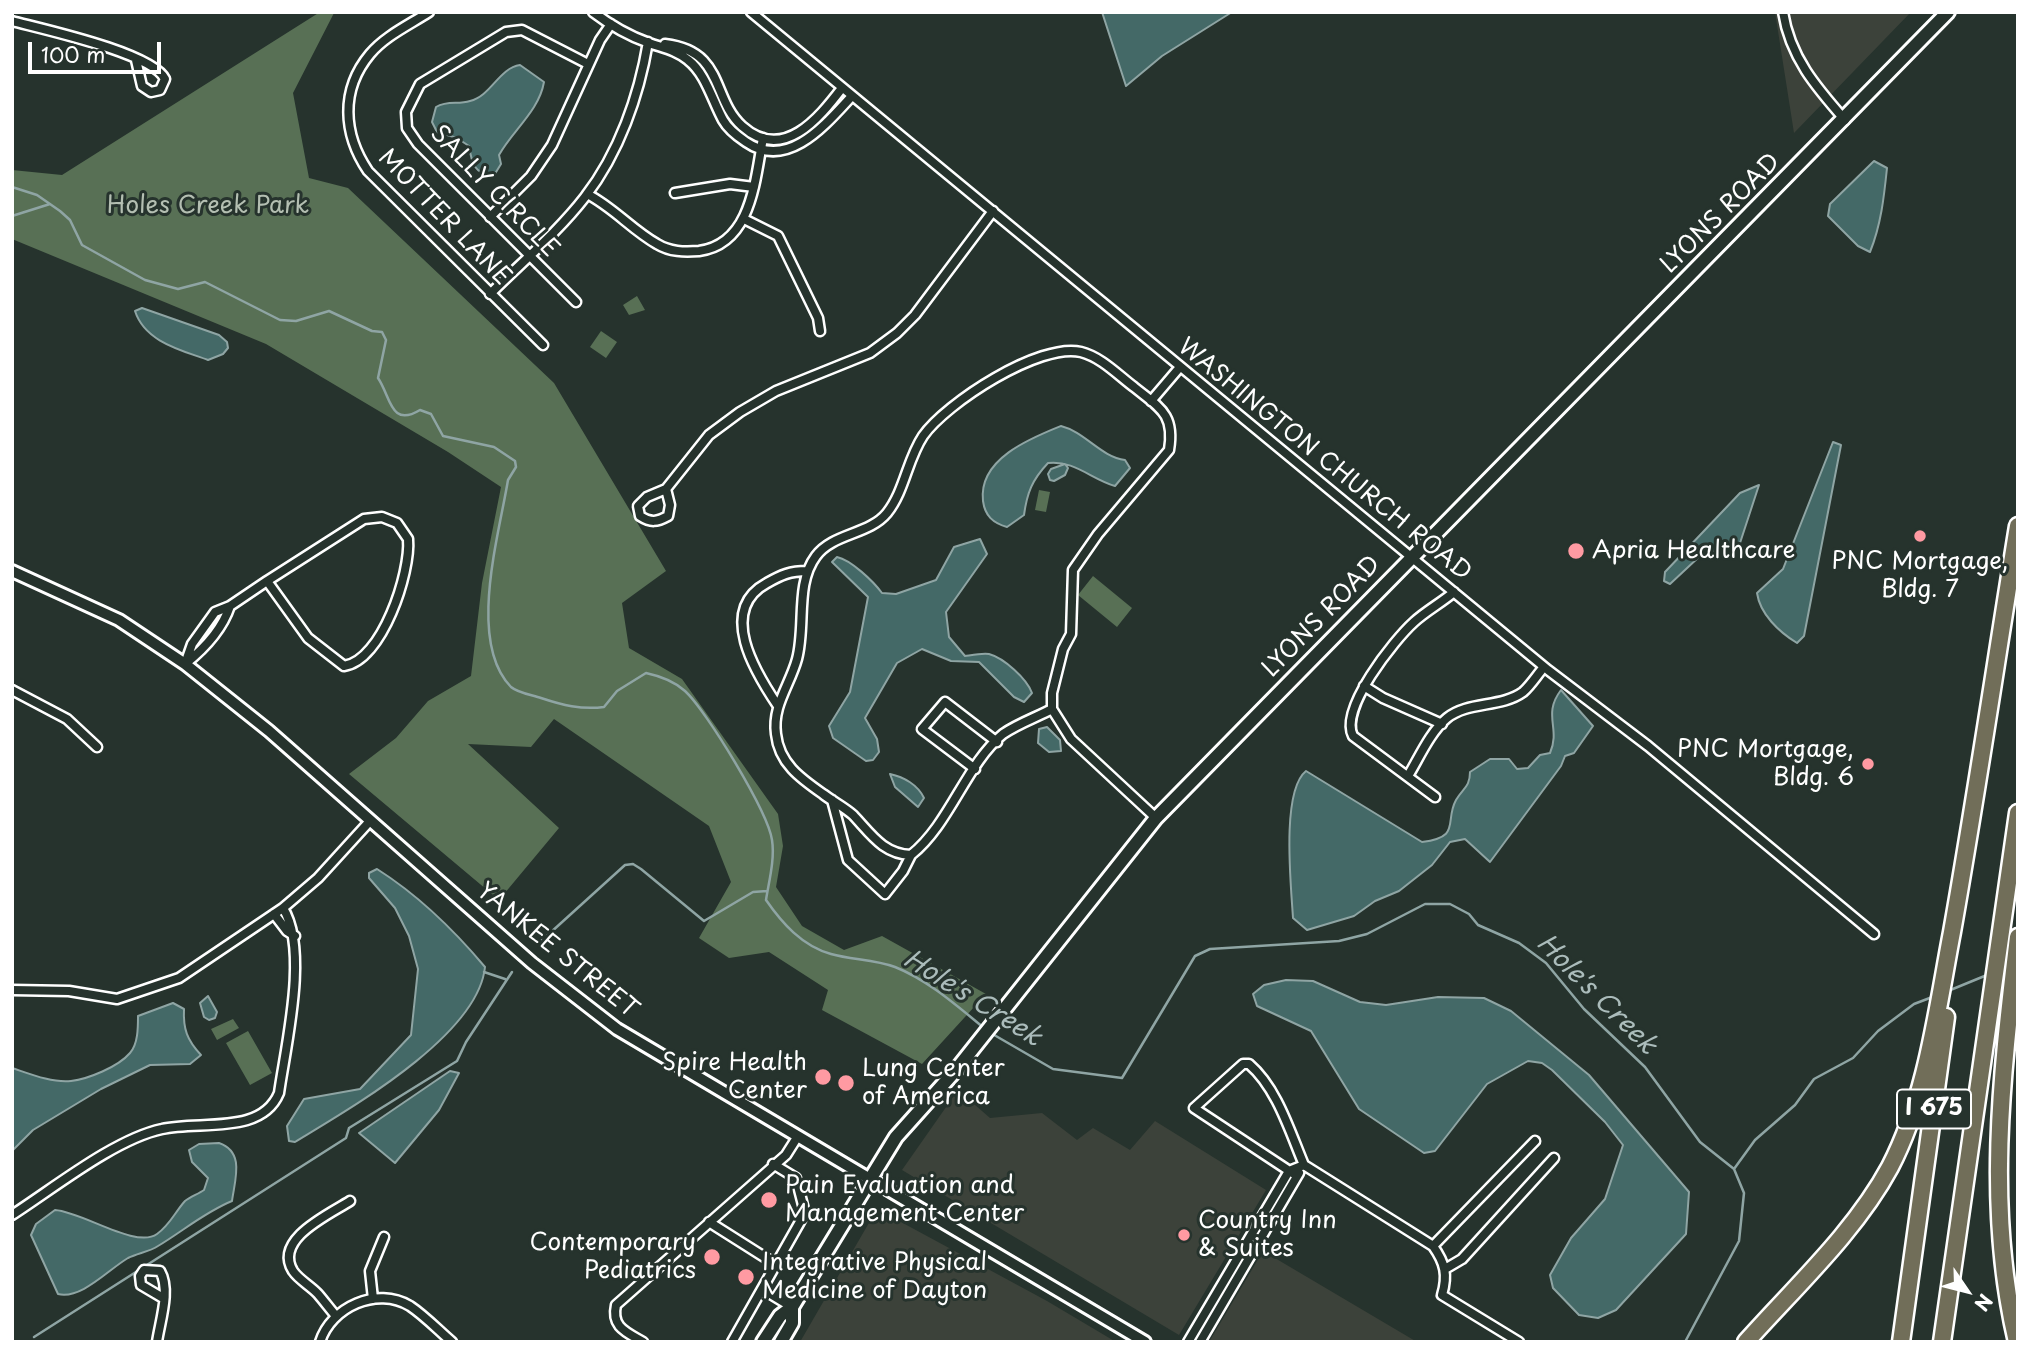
<!DOCTYPE html>
<html>
<head>
<meta charset="utf-8">
<style>
	body { margin:0 }
	#map { position:relative; width:2030px; height:1354px; overflow:hidden; background:#26332d; font-family:"Playpen Sans",sans-serif }
	canvas { display:block }
	.frame { position:absolute; inset:0; border:14px solid #fff; pointer-events:none }
	.north { position:absolute; left:1932px; top:1256px; width:70px; height:70px; -webkit-text-stroke:5px #26332d; paint-order:stroke; rotate:125deg; font-size:19px; font-weight:700; line-height:28px; text-align:center; color:#fff }
	.north::after { content:''; display:block; margin:auto; width:24px; height:32px; background:#fff; clip-path:polygon(50% 0,100% 100%,50% 72%,0 100%) }
	.scale { position:absolute; left:28px; top:42px; width:133px; height:32px; box-sizing:border-box; border:4px solid #fff; border-top:0; padding-left:9px; font-size:21px; line-height:24px; white-space:nowrap; color:#fff; -webkit-text-stroke:5px #26332d; paint-order:stroke }
</style>
</head>
<body>
<div id="map">
<canvas width="2030" height="1354"></canvas>
<div class="frame"></div>
<div class="north">N</div>
<div class="scale">100 m</div>
</div>
<script>
const g = document.querySelector('canvas').getContext('2d');
g.lineJoin = 'round';
function fillPath(path, color) { g.fillStyle = color; g.fill(path, 'evenodd'); }
function trace(path, color, width, dash) { g.strokeStyle = color; g.lineWidth = width; g.lineCap = dash ? 'butt' : 'round'; g.setLineDash(dash || []); g.stroke(path); }
function write(font, color, halo, rows, align = 'center') {
  g.font = font + ' "Playpen Sans",sans-serif'; g.lineWidth = 6; g.setLineDash([]); g.textBaseline = 'middle'; g.strokeStyle = halo; g.fillStyle = color; for (const [text, x, y, turn = 0] of rows) {
    g.save(); g.translate(x, y); g.rotate((+turn || 0) * Math.PI / 180); g.textAlign = isNaN(turn) ? turn : align; if (halo) g.strokeText(text, 0, 0); g.fillText(text, 0, 0); g.restore();
  }
}
fillPath(new Path2D(`
	M1775 12H1911L1794 133Z
	M958 1090 990 1118 1042 1113 1077 1140 1093 1128 1130 1150 1155 1121 1266 1190 1179 1335 902 1170Z
	M877 1209 1047 1301 1116 1342H800Z
	M1263 1251 1417 1342H1209Z`), '#3c423a');
fillPath(new Path2D(`
	M320 12 334 13 293 93 309 178 348 188 554 383 666 571 622 603 629 648 682 679 778 814 783 846 776 887 802 926 844 950 882 936 986 994 922 1064 822 1010 828 990 769 952 729 958 699 938 731 882 709 826 554 719 531 747 468 744 559 828 499 900 349 774 396 738 428 701 471 676 482 583 501 487 448 452 266 344 12 239V170L62 175Z
	M637 296 645 310 629 315 623 305Z
	M601 331 617 342 606 358 590 347Z
	M1039 490 1050 492 1046 512 1035 510Z
	M1093 576 1132 608 1117 627 1078 595Z
	M233 1019 239 1028 217 1040 211 1029Z
	M248 1031 272 1073 250 1085 226 1043Z`), '#587055');
const water = new Path2D(`
	M1102 12H1232L1162 56 1126 86Z
	M520 65 544 82C539 111 513 130 499 155L501 164 493 177C474 172 472 165 469 146L457 138 437 132 432 122 436 107C448 100 458 105 470 101 491 96 499 68 520 65Z
	M1874 161 1887 168C1884 197 1881 225 1870 252L1858 246 1828 216 1830 204Z
	M142 308 219 335 227 342 228 348 223 354 208 360C181 350 145 342 135 311Z
	M1061 426C1085 432 1101 457 1125 460L1130 468 1115 486C1091 479 1074 460 1048 463 1032 480 1027 493 1024 515L1007 527C993 523 985 516 983 501 978 459 1031 438 1061 426Z
	M1833 442 1841 445 1804 636 1797 643C1779 632 1760 614 1757 593L1783 569Z
	M1065 464 1068 468 1065 475 1054 481 1050 480 1048 474 1051 469Z
	M1759 485 1740 543 1700 556 1670 584 1664 581 1665 572 1740 493Z
	M980 539 987 554 946 612 949 637 965 656C972 655 982 653 989 654 1004 658 1027 679 1032 693L1024 702 1014 697 979 662 951 661 922 649 897 663 865 718 877 739 879 752 873 760 866 761 833 738 829 726 850 692 868 597 832 562 837 557C851 560 873 581 882 593L896 594 936 580 954 547Z
	M1561 690 1593 726 1574 753 1565 756 1561 766 1490 862 1465 839 1450 842 1432 865 1399 891 1375 901 1354 916 1307 930 1293 918C1291 885 1281 791 1306 771L1422 842C1462 837 1444 822 1456 800 1463 788 1470 787 1470 772L1490 759H1509L1517 769 1528 768 1540 755 1550 753C1561 728 1542 715 1561 690Z
	M1047 727 1060 740 1061 751 1049 752 1038 743 1039 729Z
	M890 774C904 777 918 785 924 798L918 807 895 787Z
	M377 869C418 895 454 930 485 967 478 1036 349 1109 295 1142L289 1141 287 1126 304 1099 360 1089 411 1035 418 969 409 936 395 908 369 878V873Z
	M1286 980 1313 981 1360 1002 1386 1005 1438 997 1484 998 1511 1011 1589 1075 1689 1192 1686 1234 1616 1310 1598 1318 1579 1315 1553 1288 1550 1275 1571 1238 1605 1199 1623 1145 1605 1122 1552 1070 1542 1063 1528 1061 1487 1084 1435 1151 1424 1153 1359 1109 1311 1031 1257 1006 1253 994 1264 985Z
	M208 996 217 1012 215 1018 209 1020 204 1017 200 1003Z
	M173 1003 184 1009C183 1029 187 1040 201 1055L190 1064 150 1065 101 1089 33 1130 12 1151V1068C30 1074 52 1083 71 1081 88 1079 118 1067 130 1053 138 1044 138 1028 138 1016Z
	M450 1071 459 1073 439 1110 395 1163 359 1133Z
	M219 1143C245 1152 235 1179 232 1201 205 1212 183 1231 158 1246 149 1252 138 1253 128 1258 109 1269 81 1300 58 1294L31 1235 36 1224 55 1210C83 1212 136 1249 157 1234 170 1225 175 1212 185 1201 190 1197 198 1194 204 1190L208 1178 192 1162 189 1150 199 1144Z`);
fillPath(water, '#446967');
trace(water, '#8fa5a4', 2);
trace(new Path2D(`
	M12 187 37 195 60 211 70 220 82 245 145 280 178 289 205 282 280 320 296 321 329 311 372 331 382 332 386 340 378 378C391 397 390 428 420 410L431 414 443 436 494 447 515 461 516 467 508 480C499 535 467 642 511 687 518 693 532 695 541 698 562 705 581 710 604 707L617 691 646 673C660 676 674 681 685 691 706 710 768 812 772 840 775 859 769 881 766 900 782 923 802 946 831 954 852 960 874 959 895 967 928 980 957 1006 984 1028
	M12 216 50 204
	M539 943 625 865 633 864 641 869 704 921 753 892 767 891
	M484 972 505 979
	M1948 991 1987 975
	M989 1032 1053 1069 1122 1078 1195 956 1210 949 1339 941 1367 934 1425 904H1450L1469 914 1478 925 1519 943 1546 963 1584 1009 1645 1067 1700 1142 1734 1169 1744 1193 1739 1241 1685 1342
	M1734 1169 1755 1140 1795 1105 1814 1079 1853 1058 1878 1031 1914 1004 1935 996
	M34 1337 346 1138 349 1128 457 1061 466 1042 512 972`), '#8fa5a4', 2.5);
const minor = new Path2D(`
	M429 12C409 25 385 36 370 54 340 90 343 134 368 171L543 345
	M593 12C610 25 629 36 649 43 663 48 676 50 688 60 706 74 712 100 723 120 728 129 737 136 746 142 788 171 826 124 852 96
	M751 12 1548 670 1648 746 1874 934
	M1783 12C1790 57 1816 87 1845 120
	M12 21C42 29 153 53 165 79L160 90 151 92 142 86 136 60
	M665 44C725 51 711 98 742 126 783 163 819 118 842 88
	M675 193 730 184 754 187
	M587 194C613 207 632 230 657 244 670 252 684 252 699 251 752 244 755 179 763 138
	M490 217 531 176 552 145 600 40 611 24
	M744 219 778 236 818 318 820 331
	M490 294C522 262 558 232 585 197 619 153 639 96 648 42
	M576 302 418 144 407 128 406 112 420 84 506 32 522 30 588 64
	M1151 401 1180 367
	M666 489 670 505 668 516C657 522 651 523 640 516L638 506 647 497 666 489 709 435 740 412 776 391 870 353 897 333 915 315 993 211
	M382 517 397 523 408 539C411 572 382 661 344 666L308 638 267 581 364 519Z
	M185 664 192 644 215 612 230 606 267 581
	M185 664C204 649 222 630 230 606
	M1364 686 1383 698 1442 724
	M12 690 67 719 97 747
	M778 706C755 672 717 610 767 583 781 575 790 571 807 571
	M1052 709C1037 717 1017 724 1003 734 966 764 950 824 911 855 883 854 871 834 853 815 844 807 832 801 823 794 800 778 779 763 776 734 772 706 790 685 797 659 806 626 795 584 816 556 833 533 869 535 887 513 905 490 907 460 923 436 946 403 1040 342 1081 352 1101 357 1118 375 1134 387 1160 408 1175 414 1169 450L1098 534 1073 570 1071 634 1063 649 1052 693V709L1071 739 1156 818
	M975 769 922 729 945 702 997 742
	M1408 776C1419 758 1430 732 1447 718 1468 701 1501 708 1523 692 1531 685 1537 675 1544 667
	M1435 797 1353 736C1339 709 1394 640 1414 622 1426 611 1441 603 1454 592
	M832 800 848 860 885 894 903 871 911 855
	M274 914 287 931 295 936
	M12 990 69 991 117 999 179 978 283 908 318 878 370 821
	M1304 1165 1433 1246C1445 1263 1448 1275 1442 1295L1519 1342
	M1297 1176 1194 1108 1243 1064H1249C1277 1088 1290 1132 1304 1165
	M12 1215C54 1188 115 1139 162 1129 199 1120 261 1136 279 1093 286 1044 309 950 283 908
	M709 1222 777 1265
	M1433 1246 1535 1141
	M1445 1269 1462 1259 1554 1158
	M764 1290 792 1307
	M373 1299 370 1271 384 1237
	M336 1316C330 1309 324 1301 318 1294 311 1286 299 1280 293 1271 273 1239 330 1214 350 1201
	M157 1342C160 1321 171 1290 160 1271L144 1270 140 1276 141 1285 163 1298
	M320 1342C331 1307 377 1286 410 1306 425 1316 438 1330 452 1342
	M643 1342C626 1332 611 1327 616 1305L786 1155 798 1136
	M732 1342 805 1213 796 1178 773 1164
	M1188 1342 1289 1171 1304 1165
	M1200 1342 1299 1173`);
const tertiary = new Path2D(`
	M12 571 119 620 185 664 269 731 532 963 617 1029 1145 1342`);
const secondary = new Path2D(`
	M763 1342 780 1316 792 1307 896 1137 956 1070 1156 818 1948 12
	M781 1342 792 1323V1307`);
const motorway = new Path2D(`
	M1746 1342C1795 1287 1855 1232 1890 1167 1927 1096 1937 1010 1952 932 1976 797 1996 661 2018 526
	M1901 1342 1946 1017
	M1942 1342 2018 813
	M2017 1342C1985 1207 2002 1072 2018 937`);
trace(minor, '#fff', 13);
trace(tertiary, '#fff', 16);
trace(secondary, '#fff', 18);
trace(motorway, '#fff', 21);
trace(minor, '#26332d', 8);
trace(tertiary, '#26332d', 10);
trace(secondary, '#26332d', 12);
trace(motorway, '#716e59', 16);
for (const [x, y, r, color] of [
	[1920,536,7,"#ff9aa2"],
	[1576,551,9,"#ff9aa2"],
	[1868,764,7,"#ff9aa2"],
	[823,1077,9,"#ff9aa2"],
	[846,1083,9,"#ff9aa2"],
	[769,1200,9,"#ff9aa2"],
	[1184,1235,7,"#ff9aa2"],
	[712,1257,9,"#ff9aa2"],
	[746,1277,9,"#ff9aa2"]
]) { const dot = new Path2D(); dot.arc(x, y, r, 0, 2 * Math.PI); g.fillStyle = color; g.fill(dot); trace(dot, '#26332d', 2.5); }
for (const [x, y, w] of [
	[1934,1109,74]
]) { const box = new Path2D(); box.roundRect(x - w / 2, y - 19.5, w, 39, 5); g.fillStyle = '#26332d'; g.fill(box); trace(box, '#fff', 2); }
write('bold 23px', '#fff', null, [
	["I 675",1934,1109]
]);
write('24px', '#fff', '#26332d', [
	["SALLY CIRCLE",494,192,46],
	["LYONS ROAD",1721,214,-45],
	["MOTTER LANE",444,218,46],
	["WASHINGTON CHURCH ROAD",1324,460,39],
	["LYONS ROAD",1322,617,-46],
	["YANKEE STREET",557,951,39]
]);
write('24px', '#b4bfb2', '#26332d', [
	["Holes Creek Park",208,206]
]);
write('24px', '#fff', '#26332d', [
	["Apria Healthcare",1592,551],
	["PNC Mortgage,",1920,562,"center"],
	["Bldg. 7",1920,590,"center"],
	["PNC Mortgage,",1854,750,"right"],
	["Bldg. 6",1854,778,"right"],
	["Spire Health",807,1063,"right"],
	["Center",807,1091,"right"],
	["Lung Center",862,1069],
	["of America",862,1097],
	["Pain Evaluation and",785,1186],
	["Management Center",785,1214],
	["Country Inn",1198,1221],
	["& Suites",1198,1249],
	["Contemporary",696,1243,"right"],
	["Pediatrics",696,1271,"right"],
	["Integrative Physical",762,1263],
	["Medicine of Dayton",762,1291]
], 'left');
write('italic 26px', '#abbcbb', '#26332d', [
	["Hole's Creek",1596,995,45],
	["Hole's Creek",972,999,32]
]);
</script>
</body>
</html>
